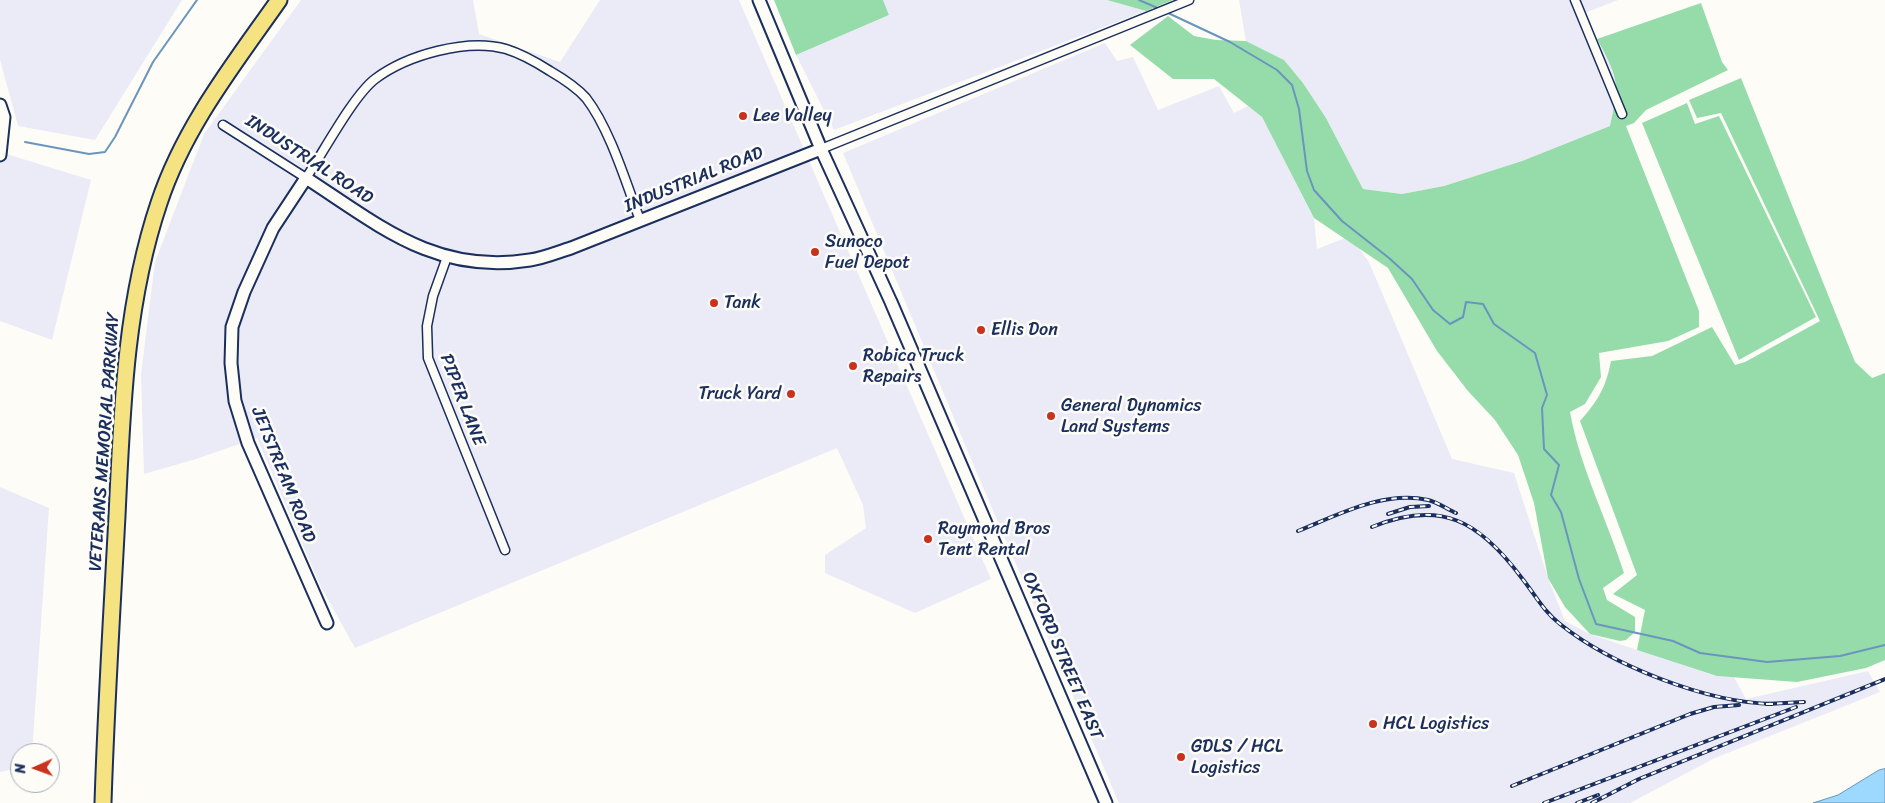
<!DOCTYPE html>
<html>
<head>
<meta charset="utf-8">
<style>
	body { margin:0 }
	#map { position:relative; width:1885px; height:803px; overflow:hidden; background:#fdfcf7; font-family:Sriracha,sans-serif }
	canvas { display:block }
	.north { position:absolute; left:10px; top:743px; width:50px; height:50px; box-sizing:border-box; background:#fdfcf7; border:1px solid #a3aaba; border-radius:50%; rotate:268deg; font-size:14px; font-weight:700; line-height:20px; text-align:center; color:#1b2f5e }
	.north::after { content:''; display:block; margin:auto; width:18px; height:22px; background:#c8321e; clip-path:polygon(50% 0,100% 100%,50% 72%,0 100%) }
</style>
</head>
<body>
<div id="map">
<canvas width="1885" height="803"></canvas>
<div class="north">N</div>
</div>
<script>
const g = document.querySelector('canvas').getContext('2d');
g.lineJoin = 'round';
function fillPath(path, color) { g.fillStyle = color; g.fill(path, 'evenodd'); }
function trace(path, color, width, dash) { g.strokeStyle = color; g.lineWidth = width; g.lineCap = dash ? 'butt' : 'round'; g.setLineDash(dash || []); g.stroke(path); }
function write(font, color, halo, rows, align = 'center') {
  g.font = font + ' Sriracha,sans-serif'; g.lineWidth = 5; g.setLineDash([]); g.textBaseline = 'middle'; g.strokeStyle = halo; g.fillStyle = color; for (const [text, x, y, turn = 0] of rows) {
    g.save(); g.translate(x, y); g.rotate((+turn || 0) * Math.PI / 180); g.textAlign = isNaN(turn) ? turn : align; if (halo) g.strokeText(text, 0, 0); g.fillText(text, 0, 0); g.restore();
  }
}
fillPath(new Path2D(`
	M0 0H182L95 140 18 126 0 60Z
	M301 0H473L479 34 560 62 600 0H739L991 579 915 613 825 573V555L866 528 863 505 837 448 355 648 320 585 257 438 196 459 144 474 141 374 155 262 204 134Z
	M883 0H1107L1146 11 834 130 796 55 889 15Z
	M1239 0H1618L1585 13 1595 37 1615 73 1616 94 1610 126 1522 161 1444 186 1402 194 1363 189 1326 118 1303 83 1284 60 1246 41Z
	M1105 43 1117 61 1133 57 1158 110 1219 86 1234 113 1248 106 1262 117 1314 218 1317 249 1350 236 1369 262 1452 459 1514 473 1548 578 1565 621 1590 634 1637 650 1717 676 1734 677 1746 699 1868 671 1880 692 1715 758 1630 803H1119L976 471 843 153Z
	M0 152 91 180 52 340 0 321Z
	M0 487 49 508 32 753H20V768L0 772Z`), '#ebebf7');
fillPath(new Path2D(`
	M774 0H883L889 15 796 55Z
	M1107 0H1173L1146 11Z
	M1701 3 1722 62 1728 70 1646 110 1634 123 1626 126 1699 311V327L1668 341 1599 353 1601 377 1585 404 1570 412C1580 468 1607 519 1624 573L1603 588 1607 600 1635 617V632L1626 640 1620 641 1590 634 1565 607 1548 578 1534 503 1518 455 1495 420 1468 391 1437 351 1388 268 1314 218 1262 117 1214 79H1173L1130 45 1168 16 1194 36 1216 40 1246 41 1284 60 1303 83 1326 118 1363 189 1402 194 1444 186 1522 161 1610 126C1620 81 1618 78 1597 39Z
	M1741 78 1855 362 1872 378 1885 373V660L1866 668 1797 682 1717 676 1637 650 1645 610 1613 594 1637 575 1580 421C1598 401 1606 387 1611 361L1652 356 1712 327 1735 365 1745 362 1820 321 1721 113 1697 118 1689 100Z
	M1687 103 1695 124 1719 116 1816 317 1739 360 1642 123Z`), '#95dcaa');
const water = new Path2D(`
	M1885 769V803H1813L1838 795 1879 770Z`);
fillPath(water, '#9dd9fe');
trace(water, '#6995be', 1);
trace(new Path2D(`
	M1139 0 1160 9
	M1166 12 1230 42 1277 70 1292 85 1299 109 1307 171 1314 190 1342 221 1389 258 1412 279 1433 310 1450 324 1463 317 1466 302 1483 304 1494 324 1535 353 1547 395 1542 408 1544 449 1559 465 1551 495 1561 512 1579 579 1596 624 1673 641 1700 653 1767 662 1840 656 1885 645
	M25 142 89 154 105 152 115 137 153 62 197 0`), '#6995be', 2);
const street = new Path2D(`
	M1575 0 1622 114
	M223 125 306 178C323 153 353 96 375 79 407 55 467 38 506 49 522 54 536 62 550 71 562 78 577 88 586 98 610 129 626 183 640 220
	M821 149 1189 0
	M447 257 433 296 427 326 428 358 505 550`);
const secondary = new Path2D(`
	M759 0 821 149 891 302 1106 803
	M0 105 4 117 0 155
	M327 623 248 443 235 401 231 363 232 327 244 292 273 228 306 178C380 226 436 275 530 260 544 258 558 252 571 248L821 149`);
const highway = new Path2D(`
	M103 803C106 707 112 611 117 516 122 410 125 304 159 203 184 127 234 64 279 0`);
trace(street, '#1b2f5e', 11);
trace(secondary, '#1b2f5e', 15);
trace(highway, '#1b2f5e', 19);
trace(street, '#fdfcf7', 8);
trace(secondary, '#fdfcf7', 11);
trace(highway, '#f5e381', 15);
const rail = new Path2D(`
	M1388 514 1410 507 1429 506
	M1372 527C1441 499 1479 521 1521 577 1534 593 1543 611 1560 624 1611 665 1707 703 1773 704
	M1298 531C1338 515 1384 490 1428 500 1437 502 1447 509 1456 513
	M1766 704 1804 702
	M1512 786 1690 714 1714 707 1739 705
	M1544 803 1796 707
	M1577 803 1598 795
	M1592 803 1639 779 1885 679`);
trace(rail, '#1b2f5e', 4);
trace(rail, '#fdfcf7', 2, [5.5]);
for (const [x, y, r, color] of [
	[743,116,5,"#c8321e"],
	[815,252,5,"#c8321e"],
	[714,303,5,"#c8321e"],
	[981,330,5,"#c8321e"],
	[853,366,5,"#c8321e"],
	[791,394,5,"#c8321e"],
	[1051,416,5,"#c8321e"],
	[928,539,5,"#c8321e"],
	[1373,724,5,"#c8321e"],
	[1181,757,5,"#c8321e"]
]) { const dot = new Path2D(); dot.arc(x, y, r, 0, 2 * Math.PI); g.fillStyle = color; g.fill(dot); trace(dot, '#fdfcf7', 2); }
write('18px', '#1b2f5e', '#fdfcf7', [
	["Lee Valley",753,116],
	["Sunoco",825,242],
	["Fuel Depot",825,263],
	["Tank",724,303],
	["Ellis Don",991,330],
	["Robica Truck",863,356],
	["Repairs",863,377],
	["Truck Yard",781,394,"right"],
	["General Dynamics",1061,406],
	["Land Systems",1061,427],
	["Raymond Bros",938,529],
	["Tent Rental",938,550],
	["HCL Logistics",1383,724],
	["GDLS / HCL",1191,747],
	["Logistics",1191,768]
], 'left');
write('18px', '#1b2f5e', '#fdfcf7', [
	["INDUSTRIAL ROAD",309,160,33],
	["INDUSTRIAL ROAD",694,180,-22],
	["PIPER LANE",462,400,69],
	["VETERANS MEMORIAL PARKWAY",105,442,-86],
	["JETSTREAM ROAD",283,475,68],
	["OXFORD STREET EAST",1062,656,67]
]);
</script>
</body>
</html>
